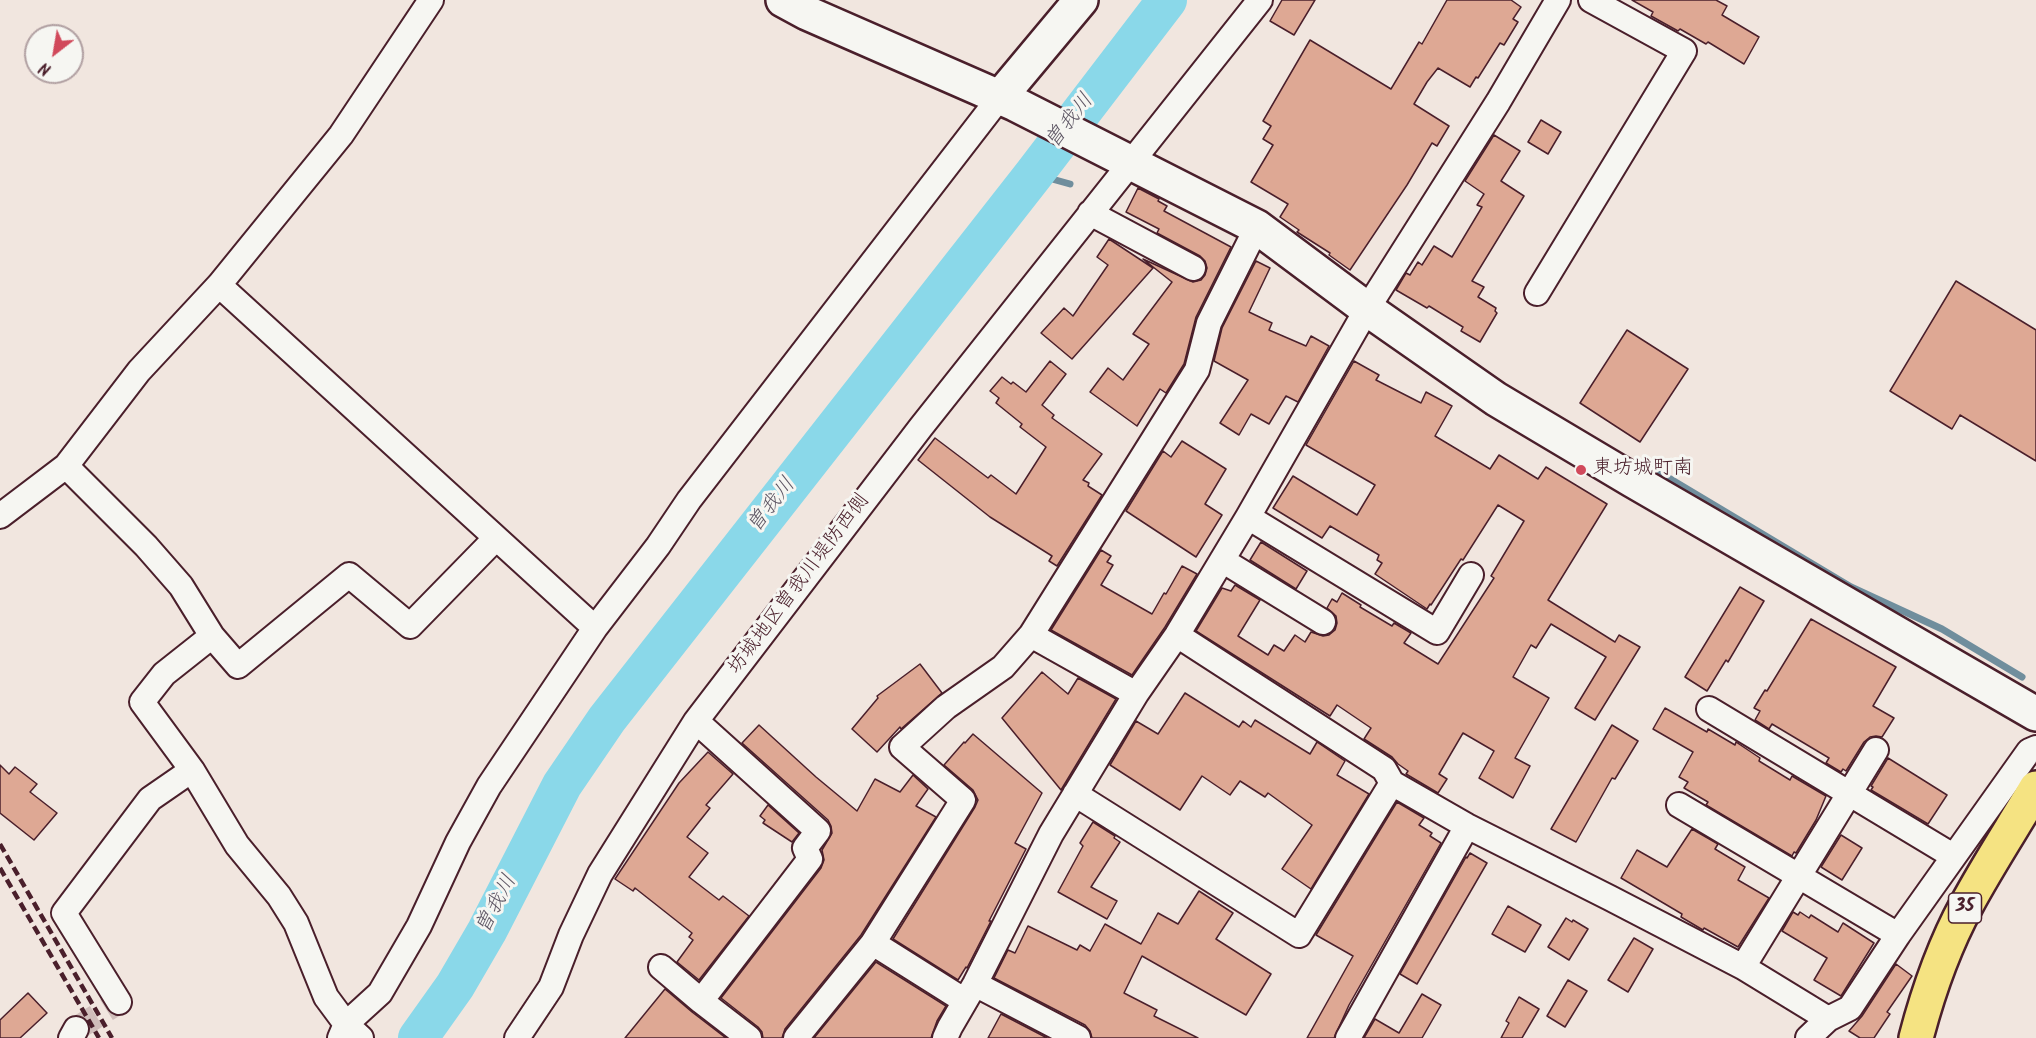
<!DOCTYPE html>
<html>
<head>
<meta charset="utf-8">
<style>
	body { margin:0 }
	#map { position:relative; width:2036px; height:1038px; overflow:hidden; background:#f1e6df; font-family:Kalam,sans-serif }
	canvas { display:block }
	.north { position:absolute; left:24px; top:24px; width:60px; height:60px; box-sizing:border-box; background:#f6f6f2; border:2px solid #b1a0a2; border-radius:50%; rotate:211deg; font-size:16px; font-weight:700; line-height:24px; text-align:center; color:#4a1f2b }
	.north::after { content:''; display:block; margin:auto; width:21px; height:27px; background:#d1495b; clip-path:polygon(50% 0,100% 100%,50% 72%,0 100%) }
</style>
</head>
<body>
<div id="map">
<canvas width="2036" height="1038"></canvas>
<div class="north">N</div>
</div>
<script>
const g = document.querySelector('canvas').getContext('2d');
g.lineJoin = 'round';
function trace(path, color, width, dash) { g.strokeStyle = color; g.lineWidth = width; g.lineCap = dash ? 'butt' : 'round'; g.setLineDash(dash || []); g.stroke(path); }
function fillPath(path, color) { g.fillStyle = color; g.fill(path, 'evenodd'); }
function write(font, color, halo, rows, align = 'center') {
  g.font = font + ' Kalam,"Klee One",sans-serif'; g.lineWidth = 6; g.setLineDash([]); g.textBaseline = 'middle'; g.strokeStyle = halo; g.fillStyle = color; for (const [text, x, y, turn = 0] of rows) {
    g.save(); g.translate(x, y); g.rotate((+turn || 0) * Math.PI / 180); g.textAlign = isNaN(turn) ? turn : align; if (halo) g.strokeText(text, 0, 0); g.fillText(text, 0, 0); g.restore();
  }
}
trace(new Path2D(`
	M1034 174 1070 184
	M1652 468 1851 587 1942 629 2022 677`), '#708e9d', 7);
trace(new Path2D(`
	M418 1038 455 986 487 931 562 785 607 719 1034 174 1167 0`), '#8ad8e9', 40);
const building = new Path2D(`
	M1282 0H1315L1294 35 1270 21Z
	M1447 0H1511L1521 7 1513 19 1518 22 1504 45 1500 43 1478 78 1476 77 1470 87 1438 68 1427 82 1414 104 1449 126 1437 146 1432 143 1407 185 1350 270 1329 255 1330 253 1297 232 1299 230 1280 217 1288 204 1251 182 1273 145 1263 139 1271 126 1263 121 1310 40 1391 89 1419 42 1422 44Z
	M1632 0H1716L1727 6 1722 15 1759 37 1744 64 1708 42 1706 44 1680 29 1678 31 1651 16 1653 12Z
	M1541 120 1561 132 1548 154 1528 142Z
	M1494 135 1520 151 1501 181 1524 196 1472 281 1484 287 1478 297 1496 308 1495 311 1497 313 1480 342 1461 331 1463 327 1429 306 1427 308 1396 290 1406 273 1410 275 1418 262 1422 265 1434 246 1452 257 1482 207 1477 205 1484 194 1465 181Z
	M1138 188 1159 199 1158 201 1167 206 1164 211 1231 247 1196 317 1184 364 1166 393 1160 389 1137 426 1090 392 1108 368 1123 380 1149 344 1133 334 1172 282 1143 259 1193 282 1201 280 1205 275 1207 268 1205 261 1200 256 1157 233 1159 229 1126 212Z
	M1109 239 1153 268 1072 359 1041 333 1064 308 1073 316 1108 265 1097 257Z
	M1256 261 1270 268 1249 312 1272 323 1269 330 1306 346 1311 336 1329 346 1298 402 1286 396 1269 424 1251 414 1239 435 1220 423 1248 380 1214 361 1222 328Z
	M1956 281 2036 330V461L1960 415 1952 429 1890 391Z
	M1627 330 1688 369 1640 442 1580 403Z
	M1050 361 1066 374 1042 405 1054 415 1052 418 1102 454 1083 480 1089 483 1088 486 1102 495 1057 566 1049 561 1052 556 990 517 918 460 935 438 988 478 991 475 1016 494 1046 447 1020 427 1022 424 996 403 999 398 990 391 1002 377 1011 384 1013 382 1026 392Z
	M1354 361 1379 375 1376 380 1421 403 1426 392 1452 406 1435 436 1490 469 1499 455 1538 479 1546 467 1607 504 1548 600 1615 642 1619 635 1640 647 1595 720 1575 708 1606 657 1551 624 1536 648 1531 645 1513 677 1549 698 1515 758 1530 766 1513 798 1479 778 1494 751 1463 733 1439 774 1447 779 1438 793 1406 774 1408 771 1398 764 1392 757 1364 739 1371 728 1337 705 1330 716 1196 631 1222 588 1231 591 1235 585 1260 600 1238 636 1268 655 1274 645 1284 651 1295 635 1305 642 1311 632 1323 636 1329 635 1335 630 1337 623 1336 616 1327 608 1332 599 1337 602 1342 593 1361 605 1360 607 1392 626 1394 623 1411 633 1404 643 1438 664 1494 578 1491 576 1524 521 1498 505 1463 560 1461 559 1431 605 1430 604 1427 609 1375 574 1382 563 1377 560 1379 555 1330 526 1322 538 1273 508 1293 476 1357 515 1375 485 1306 445Z
	M1182 441 1226 469 1205 504 1222 515 1196 557 1126 511 1163 451 1171 457Z
	M1261 542 1307 571 1296 589 1250 560Z
	M1101 550 1111 556 1107 562 1113 565 1101 585 1152 614 1164 593 1166 594 1182 566 1197 574 1165 627 1132 675 1051 630Z
	M1740 587 1764 601 1728 662 1726 660 1707 691 1685 677Z
	M1811 619 1896 667 1873 706 1894 718 1882 737 1876 736 1870 737 1864 742 1846 771 1843 769 1841 772 1826 763 1829 758 1772 724 1769 729 1755 720 1760 711 1754 708 1765 690 1767 691Z
	M920 664 942 693 901 729 900 727 877 752 852 729 878 698 877 696Z
	M1042 672 1068 694 1078 678 1116 699 1061 790 1002 718Z
	M1185 693 1239 727 1243 721 1251 727 1255 720 1310 754 1317 742 1345 761 1337 775 1369 794 1311 889 1282 869 1312 825 1268 793 1265 797 1240 781 1230 795 1202 776 1180 810 1110 765 1136 721 1158 734Z
	M1665 708 1707 732 1708 729 1735 745 1736 742 1760 758 1759 761 1790 780 1792 776 1826 796 1816 820 1796 853 1794 852 1792 856 1706 805 1708 802 1684 788 1688 782 1679 777 1693 752 1653 729Z
	M759 725 816 777 857 811 875 779 900 792 913 775 928 789 916 806 936 817 861 935 785 1029 782 1038H763L762 1032 758 1027 721 998 821 868 824 860 822 850 832 833 831 826 828 820 742 743Z
	M1612 725 1638 741 1615 779 1612 778 1576 842 1551 829Z
	M973 734 1042 793 1015 843 1026 849 989 921H991L967 968 966 967 958 980 893 939 975 807 978 800 973 790 944 765 964 742 965 743Z
	M708 752 733 774 706 805 710 808 687 837 708 853 689 877 719 900 723 896 749 916 699 980 677 962 693 940 689 937 692 933 635 888 633 891 615 879 679 783Z
	M1888 758 1947 795 1928 824 1871 790 1873 787 1871 786Z
	M0 765 9 774 15 767 37 784 30 792 57 813 34 840 0 813Z
	M1397 802 1424 818 1419 825 1432 833 1430 836 1441 843 1349 1005 1334 1038H1307L1353 956 1316 935Z
	M768 805 799 833 792 842 763 823 765 820 760 816Z
	M1093 822 1115 836 1114 838 1120 842 1091 887 1117 901 1107 919 1058 892 1083 846 1080 843Z
	M1692 829 1718 844 1715 849 1745 867 1738 880 1769 898 1738 947 1704 928 1703 930 1681 917 1682 914 1621 878 1637 850 1667 867Z
	M1841 835 1862 848 1842 880 1821 867Z
	M1470 853 1487 863 1417 984 1400 974 1466 857 1467 858Z
	M1199 891 1233 913 1216 939 1271 974 1246 1015 1142 956 1124 993 1157 1010 1154 1016 1198 1038H1092L1090 1031 1085 1025 994 978 1008 950 1015 953 1028 926 1077 950 1080 945 1090 951 1105 924 1141 944 1158 913 1178 924Z
	M1508 906 1541 925 1525 952 1492 934Z
	M1793 912 1798 915 1800 912 1809 918 1811 915 1838 932 1843 923 1874 943 1841 996 1814 980 1827 958 1782 931Z
	M1566 918 1572 922 1573 920 1588 929 1569 960 1548 947Z
	M1634 938 1653 949 1628 992 1608 980Z
	M876 962 946 1006 937 1021 931 1038H814Z
	M1896 964 1912 976 1887 1012 1890 1014 1874 1038H1860L1849 1031 1862 1016Z
	M1568 980 1587 991 1565 1027 1547 1016Z
	M665 989 692 1012 726 1038H625Z
	M28 993 47 1013 20 1038H0V1020Z
	M1422 994 1441 1005 1422 1038H1364L1375 1019 1399 1033Z
	M1519 997 1539 1009 1522 1038H1501L1509 1023 1506 1021Z
	M1001 1014 1047 1038H988Z`);
fillPath(building, '#dea894');
trace(building, '#4a1f2b', 1.5);
trace(new Path2D(`
	M76 1029 119 1002`), '#d0bebb', 24, [24, 12]);
const street = new Path2D(`
	M1090 213 1193 268
	M219 285 595 628
	M1537 293 1684 51 1591 0
	M66 466 146 546 181 586 212 636 238 666 349 575 410 626 496 538
	M0 516 66 466 139 371 219 285 341 135 431 0
	M1248 517 1437 632 1471 575
	M1222 560 1323 622
	M1177 635 1384 769 1392 783 1467 826 1610 898 1743 967 1828 1019
	M212 636 164 674 142 702 192 770 237 845 279 896 296 923 326 997 346 1024 361 1038
	M1136 694 1031 635 1197 370 1209 323 1257 227
	M1709 709 1953 856
	M696 721 818 831 805 848 810 859 701 1001
	M1075 794 1299 935 1392 783
	M1679 805 1898 935
	M661 967 701 1001 749 1038
	M1743 967 1876 750
	M975 984 1078 1038
	M965 1001 873 943 963 800 902 747 946 707 1003 667 1031 635
	M119 1002 64 913 150 799 192 770
	M71 1038 76 1029
	M340 1038 346 1024 380 993 419 926 458 842 489 786 595 628 658 546 689 500 1000 97
	M517 1038 551 987 571 935 600 874 696 721 921 427 1260 0
	M796 1038 873 943
	M945 1038 950 1027 975 984 1051 834 1136 694 1177 635 1248 517 1367 309 1498 102 1558 0
	M1348 1038 1467 826
	M1808 1038 1828 1019 1850 1008 1898 935 2029 751 2036 748`);
const secondary = new Path2D(`
	M783 0 807 13 1015 104 1257 227 1367 309 1496 399 1632 480 2036 714
	M1000 97 1081 0`);
const primary = new Path2D(`
	M1916 1038C1928 992 1944 946 1967 904 1988 865 2013 827 2036 788`);
trace(street, '#4a1f2b', 28);
trace(secondary, '#4a1f2b', 38);
trace(primary, '#4a1f2b', 38);
trace(street, '#f6f6f2', 24);
trace(secondary, '#f6f6f2', 33);
trace(primary, '#f5e382', 33);
trace(new Path2D(`
	M0 844 112 1038
	M0 868 99 1038`), '#4a1f2b', 4.5, [9, 4.5]);
for (const [x, y, r, color] of [
	[1581,470,6,"#d1495b"]
]) { const dot = new Path2D(); dot.arc(x, y, r, 0, 2 * Math.PI); g.fillStyle = color; g.fill(dot); trace(dot, '#f6f6f2', 2); }
for (const [x, y, w] of [
	[1965,908,33]
]) { const box = new Path2D(); box.roundRect(x - w / 2, y - 15, w, 30, 4.5); g.fillStyle = '#f6f6f2'; g.fill(box); trace(box, '#4a1f2b', 1.5); }
write('bold 18px', '#4a1f2b', null, [
	["35",1965,908]
]);
write('20px', '#4a1f2b', '#f6f6f2', [
	["東坊城町南",1593,470]
], 'left');
write('20px', '#4a1f2b', '#f6f6f2', [
	["坊城地区曽我川堤防西側",800,585,-53]
]);
write('italic 21px', '#5d5664', '#f6f6f2', [
	["曽我川",1071,122,-52],
	["曽我川",773,506,-52],
	["曽我川",498,905,-62]
]);
</script>
</body>
</html>
